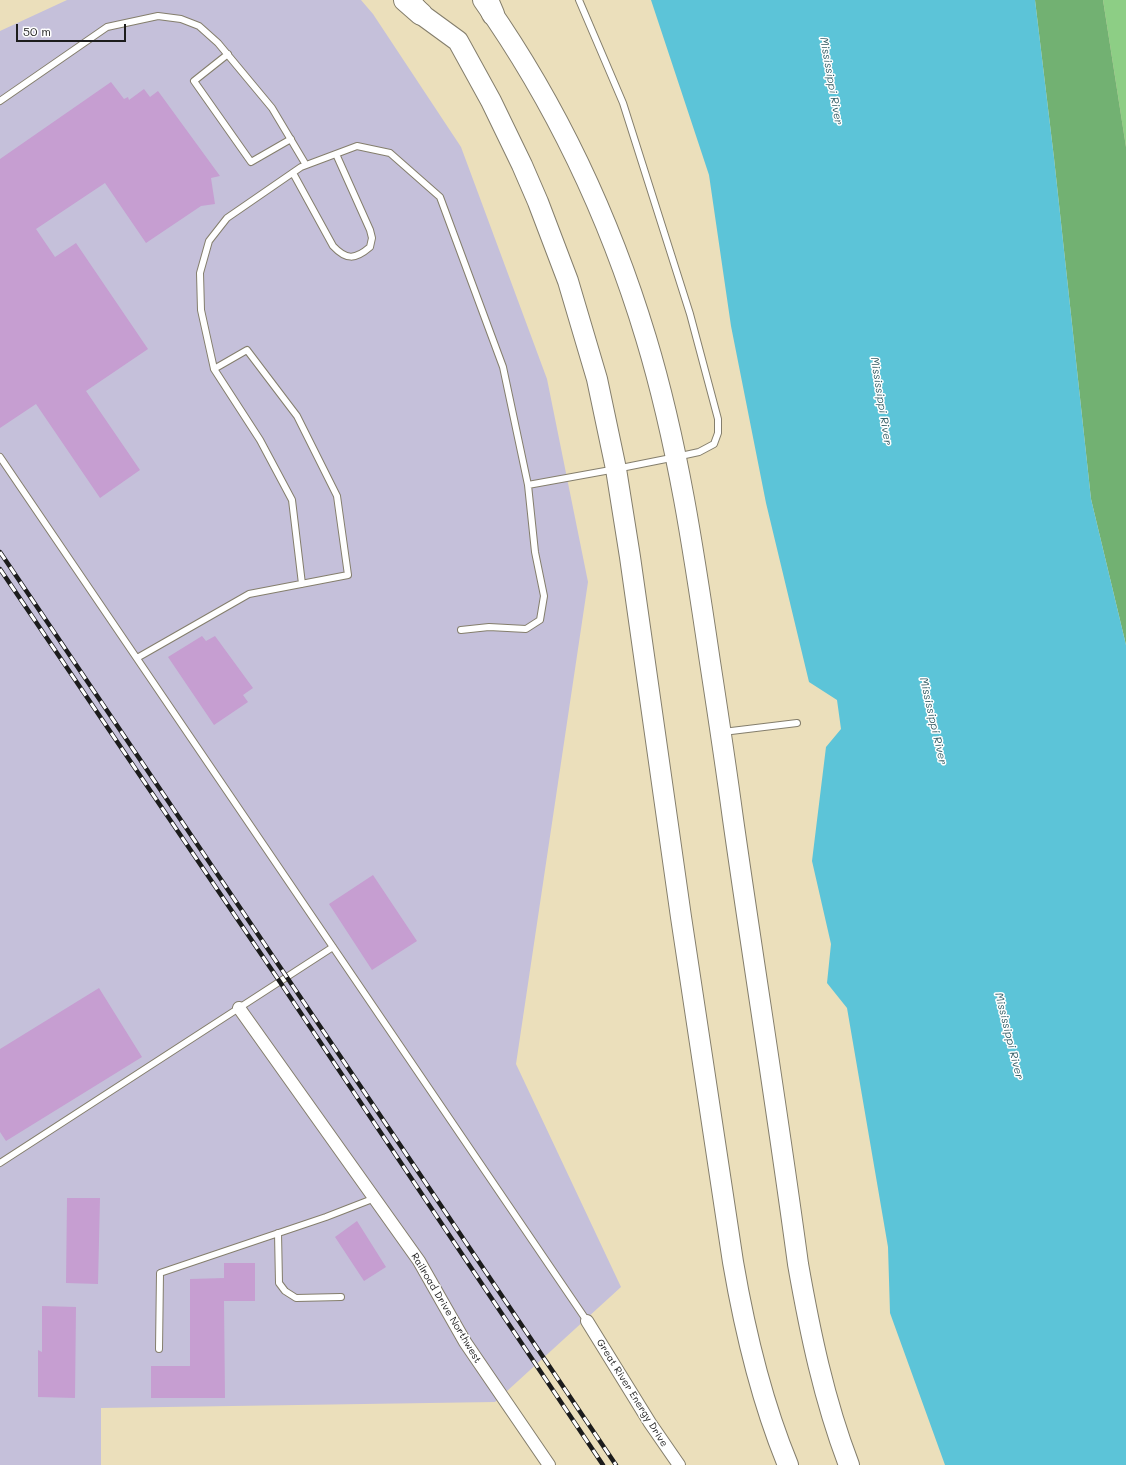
<!DOCTYPE html>
<html>
<head>
<meta charset="utf-8">
<style>
	body { margin:0 }
	#map { position:relative; width:1126px; height:1465px; overflow:hidden; background:#ebdfbb; font-family:Mali,sans-serif }
	canvas { display:block }
	.scale { position:absolute; left:16px; top:24px; width:110px; height:18px; box-sizing:border-box; border:2px solid #1c1c1c; border-top:0; padding-left:5px; font-size:12px; line-height:14px; white-space:nowrap; color:#1c1c1c; -webkit-text-stroke:3px #fff; paint-order:stroke }
</style>
</head>
<body>
<div id="map">
<canvas width="1126" height="1465"></canvas>
<div class="scale">50 m</div>
</div>
<script>
const g = document.querySelector('canvas').getContext('2d');
g.lineJoin = 'round';
function fillPath(path, color) { g.fillStyle = color; g.fill(path, 'evenodd'); }
function trace(path, color, width, dash) { g.strokeStyle = color; g.lineWidth = width; g.lineCap = dash ? 'butt' : 'round'; g.setLineDash(dash || []); g.stroke(path); }
function write(font, color, halo, rows, align = 'center') {
  g.font = font + ' Mali,sans-serif'; g.lineWidth = 3; g.setLineDash([]); g.textBaseline = 'middle'; g.strokeStyle = halo; g.fillStyle = color; for (const [text, x, y, turn = 0] of rows) {
    g.save(); g.translate(x, y); g.rotate((+turn || 0) * Math.PI / 180); g.textAlign = isNaN(turn) ? turn : align; if (halo) g.strokeText(text, 0, 0); g.fillText(text, 0, 0); g.restore();
  }
}
fillPath(new Path2D(`
	M67 0H361L373 14 461 147 547 379 588 582 516 1064 621 1287 495 1402 101 1408V1465H0V31Z`), '#c5c0da');
fillPath(new Path2D(`
	M1103 0H1126V147Z`), '#8dce85');
fillPath(new Path2D(`
	M1035 0H1103L1126 147V645L1091 499 1054 158Z`), '#72b172');
fillPath(new Path2D(`
	M651 0H1035L1054 158 1091 499 1126 645V1465H945L890 1313 888 1247 847 1008 827 983 831 944 812 861 826 747 841 729 837 700 809 682 766 503 731 326 709 175Z`), '#5cc4d8');
fillPath(new Path2D(`
	M111 82 124 99 128 97 129 100 144 89 150 97 158 91 220 176 211 178 215 204 201 206 146 243 105 183 36 229 55 257 76 243 148 349 86 391 140 470 100 498 36 404 0 428V159Z
	M202 636 206 641 215 636 253 688 243 695 248 702 214 725 168 657Z
	M373 875 417 941 372 970 329 904Z
	M99 988 142 1057 6 1141 0 1132V1049Z
	M67 1198H100L98 1284 66 1283Z
	M357 1221 386 1267 364 1281 335 1237Z
	M224 1263H255V1301H224L225 1398H151V1366H190V1279L224 1278Z
	M42 1306 76 1307 75 1398 38 1397V1350L42 1352Z`), '#c69ed1');
const service = new Path2D(`
	M228 54 194 81 251 162 291 139
	M0 101 107 27 158 16 181 19 199 26 218 43 272 108 306 165
	M293 173 333 246C346 260 355 260 370 247L372 238 370 230 336 154
	M214 369 260 440 292 500 302 584
	M0 457 587 1321
	M528 485 616 469 676 457 699 452 714 444 718 433V419L690 314 623 103 579 0
	M137 658 249 594 348 575 337 496 297 416 247 350 214 369 201 310 200 273 209 241 227 218 301 167 357 146 390 153 440 197 503 367 528 485 535 552 544 596 540 620 526 629 489 627 461 630
	M723 732 797 723
	M0 1163 333 947
	M278 1233 279 1283 285 1291 296 1298 341 1297
	M159 1349 160 1273 326 1217 375 1198`);
const minor = new Path2D(`
	M239 1008 419 1261 465 1342 549 1465
	M587 1321 650 1423 679 1465`);
const trunk = new Path2D(`
	M483 0C555 102 610 219 646 338 678 444 694 553 710 662 718 714 726 767 733 819 754 967 778 1115 798 1264 810 1332 824 1400 849 1465
	M411 2 421 14 458 41 491 101 522 165 538 202 568 281 597 379 616 469 630 557 681 917 733 1262C745 1332 761 1400 788 1465`);
const motorway = new Path2D(`
	M405 0 421 14
	M487 0 493 14`);
trace(service, '#847e6c', 8);
trace(minor, '#847e6c', 14);
trace(trunk, '#847e6c', 22);
trace(motorway, '#847e6c', 24);
trace(service, '#fff', 6);
trace(minor, '#fff', 12);
trace(trunk, '#fff', 20);
trace(motorway, '#fff', 22);
const rail = new Path2D(`
	M0 552 616 1465
	M0 569 280 982 603 1465`);
trace(rail, '#1c1c1c', 4.5);
trace(rail, '#fff', 3, [9]);
write('10px', '#1c1c1c', '#fff', [
	["Railroad Drive Northwest",446,1308,59],
	["Great River Energy Drive",632,1393,58]
]);
write('italic 11px', '#365f67', '#fff', [
	["Mississippi River",831,81,80],
	["Mississippi River",881,401,81],
	["Mississippi River",933,721,77],
	["Mississippi River",1009,1036,76]
]);
</script>
</body>
</html>
